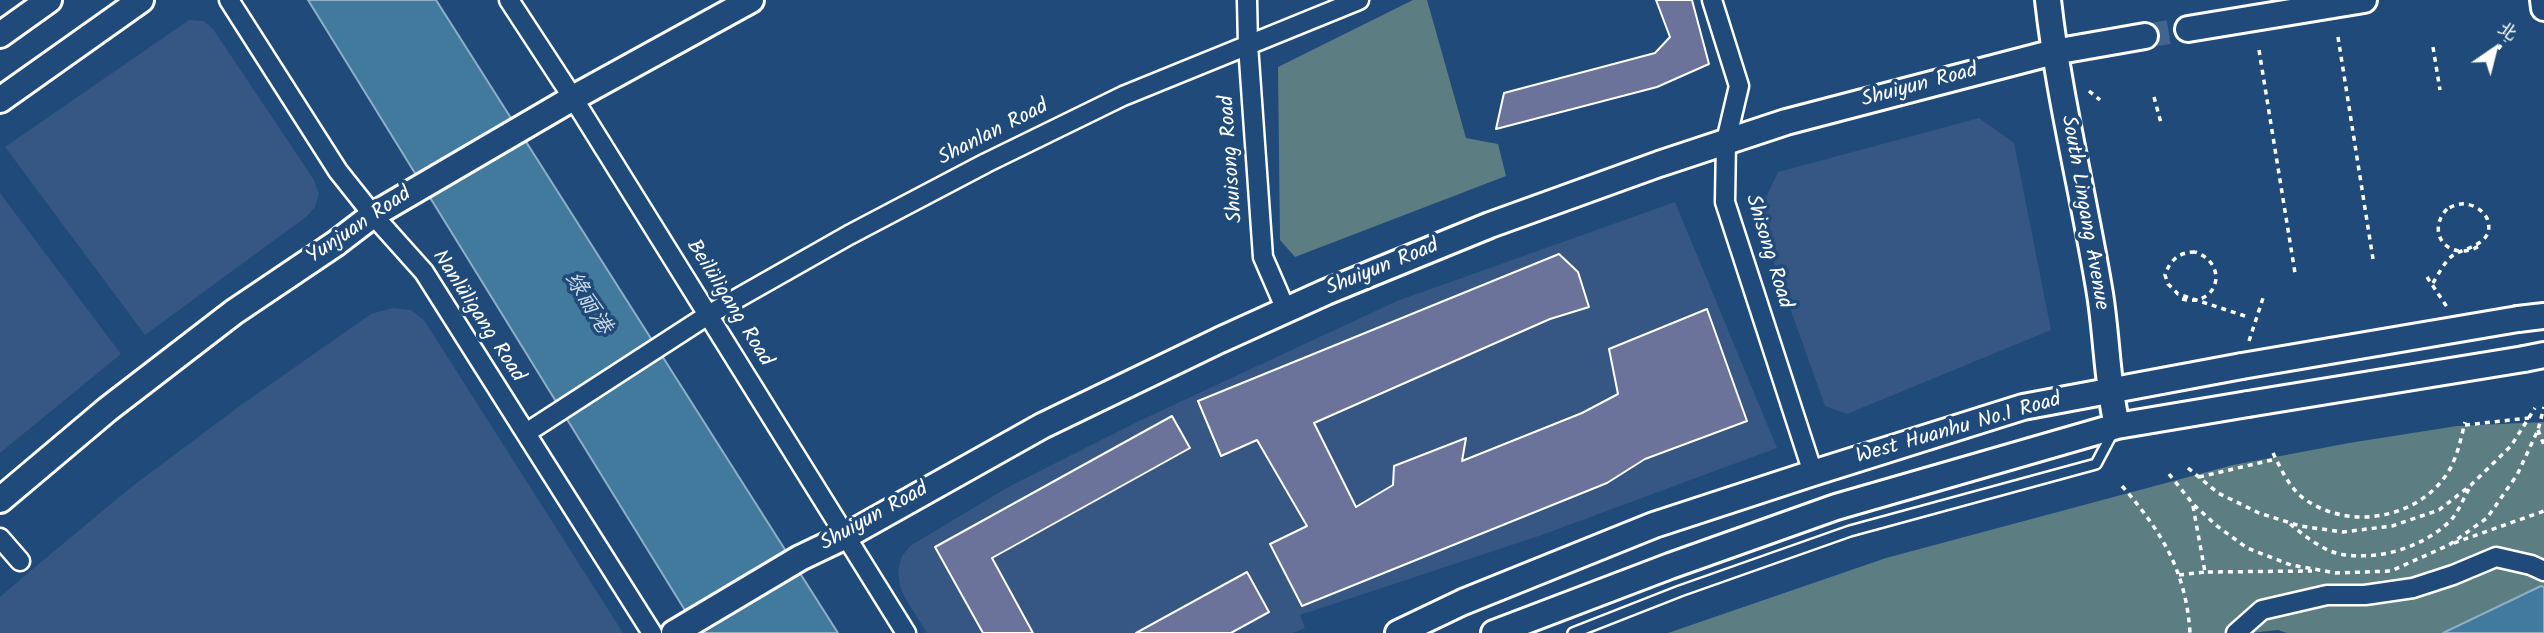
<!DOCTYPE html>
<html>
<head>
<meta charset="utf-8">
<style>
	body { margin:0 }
	#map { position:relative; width:2544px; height:633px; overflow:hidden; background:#1f4a7a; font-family:Kalam,"LXGW WenKai TC",sans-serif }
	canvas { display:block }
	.north { position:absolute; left:2460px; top:14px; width:70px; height:70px; -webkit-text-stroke:5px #1f4a7a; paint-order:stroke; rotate:35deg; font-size:19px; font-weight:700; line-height:28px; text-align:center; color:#fff }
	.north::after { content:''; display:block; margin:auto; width:24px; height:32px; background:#fff; clip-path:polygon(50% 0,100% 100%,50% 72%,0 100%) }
</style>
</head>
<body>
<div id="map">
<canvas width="2544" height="633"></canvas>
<div class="north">北</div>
</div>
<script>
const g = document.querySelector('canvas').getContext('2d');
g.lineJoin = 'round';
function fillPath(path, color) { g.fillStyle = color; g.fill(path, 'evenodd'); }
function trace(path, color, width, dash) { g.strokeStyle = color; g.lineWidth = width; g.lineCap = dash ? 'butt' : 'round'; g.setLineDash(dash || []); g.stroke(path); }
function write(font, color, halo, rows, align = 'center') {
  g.font = font + ' Kalam,"LXGW WenKai TC",sans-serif'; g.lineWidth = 7; g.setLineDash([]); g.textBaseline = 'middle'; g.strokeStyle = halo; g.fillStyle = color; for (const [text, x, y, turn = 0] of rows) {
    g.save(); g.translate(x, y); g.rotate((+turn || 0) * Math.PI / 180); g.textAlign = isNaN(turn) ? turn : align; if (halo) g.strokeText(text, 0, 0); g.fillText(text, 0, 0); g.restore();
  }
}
fillPath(new Path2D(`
	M189 20 204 21 213 29 314 180 319 194 315 207 306 217 145 335 5 147Z
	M1979 118 2014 143 2051 330 1847 414 1825 406 1757 216 1778 172Z
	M0 193 121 354 0 453Z
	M1675 202 1777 448 1539 536 1300 615 1305 628 1293 633H927L905 598 900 586 898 570 902 556 910 546 1010 486 1139 421 1397 301Z
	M393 308 411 310 424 320 623 633H0V597L29 572 130 488 241 405 371 314Z`), '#365684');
fillPath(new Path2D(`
	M1413 0H1427L1466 138 1498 144 1506 176 1295 257 1280 240 1278 67Z
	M2544 422V587L2443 633H2287L2278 630 2251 633H1668L1886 558 2233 465 2349 443 2457 426Z`), '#5c7e83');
const water = new Path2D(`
	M308 0H436L838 633H699Z
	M2541 586 2544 587V633H2443Z`);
fillPath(water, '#427a9e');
trace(water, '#8eafc5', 2);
const building = new Path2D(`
	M1656 0H1692L1709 64 1657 87 1496 129 1504 93 1655 53 1670 37Z
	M1559 254 1578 272 1589 307 1550 319 1314 423 1356 507 1393 485 1394 466 1466 438 1462 461 1582 413 1618 394 1609 349 1707 309 1747 421 1645 459 1607 483 1302 606 1270 544 1307 526 1257 440 1221 456 1198 401Z
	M1172 416 1190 448 992 558 1033 633H983L935 547Z
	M1247 572 1269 612 1231 633H1136Z`);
fillPath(building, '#6b739a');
trace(building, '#fff', 2);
trace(new Path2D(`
	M2145 36 2188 29`), '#41658e', 24, [24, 12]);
const lane = new Path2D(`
	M1573 633 1680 591 1850 531 2096 464 2113 432`);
const street = new Path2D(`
	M229 0 338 171 373 215 424 272 652 633
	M509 0 573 98 906 633
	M1247 0 1248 45 1263 257 1286 310
	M1712 0 1739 86 1726 141 1725 202 1813 473
	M526 433 708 315 849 235 986 163 1123 96 1359 0
	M0 538 20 561
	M2236 633 2262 610 2327 595H2365L2413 588 2453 575 2496 557 2531 565 2544 571`);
const secondary = new Path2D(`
	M2048 0C2059 99 2084 196 2100 294 2107 338 2107 382 2117 426
	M2543 0 2544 8
	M2188 29 2364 0
	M0 35 49 0
	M0 100 141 0
	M2518 319 2544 316
	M2524 359 2544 355
	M0 500 108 409 234 312 335 244 373 215 573 98 751 0
	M674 633 800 558 846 536 1042 426 1220 340 1326 292 1490 225 1659 164 1786 122 2054 52 2145 36
	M1398 633 1463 602 1654 525 1813 473 2023 407 2242 366
	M1494 633 1670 566 1836 507 2117 426 2248 404`);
trace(lane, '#fff', 14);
trace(street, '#fff', 23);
trace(secondary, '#fff', 30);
trace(new Path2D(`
	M2338 37 2373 259
	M2433 47 2440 90
	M2498 49 2514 30
	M2259 50 2295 273
	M2089 91 2100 100
	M2154 97 2161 123
	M2195 252C2179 252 2170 260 2165 275L2168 284 2178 294 2248 317
	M2427 277 2449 310
	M2433 283C2438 275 2445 261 2452 256 2465 247 2494 245 2488 221 2486 214 2480 209 2473 206 2463 202 2456 204 2447 209
	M2249 341 2264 295
	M2465 425 2529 418
	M2538 430 2544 445
	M2273 453C2281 469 2289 487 2303 498 2349 532 2421 519 2450 469 2458 454 2461 438 2465 422
	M2188 468 2218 493 2259 513 2300 526 2343 532 2392 526 2439 510 2471 485 2511 446 2535 408
	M2169 474 2193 504 2217 526 2247 548 2291 565 2336 573 2391 571 2449 545 2487 518 2517 475 2538 430 2544 407
	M2199 477 2276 459
	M2122 486C2162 532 2186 571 2190 633
	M2193 506 2205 572 2312 571
	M2290 524C2304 535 2321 550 2340 554 2378 561 2422 548 2450 521 2458 513 2463 499 2469 489
	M2454 543 2544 511
	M2179 575 2205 572`), '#fff', 3.5, [5, 5]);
trace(lane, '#1f4a7a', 9);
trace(street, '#1f4a7a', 18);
trace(secondary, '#1f4a7a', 24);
const secondaryBridge = new Path2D(`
	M2242 366 2518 319
	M2248 404 2524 359`);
trace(secondaryBridge, '#fff', 30, []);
trace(new Path2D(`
	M2447 209C2423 235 2453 265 2482 244
	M2182 299C2218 308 2230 264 2195 252`), '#fff', 3.5, [5, 5]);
trace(secondaryBridge, '#1f4a7a', 24);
write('21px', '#fff', '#1f4a7a', [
	["Shuiyun Road",1920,87,-15],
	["Shanlan Road",994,134,-27],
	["Shuisong Road",1233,159,-94],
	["South Lingang Avenue",2083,213,80],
	["Yunjuan Road",360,227,-34],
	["Shisong Road",1767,252,73],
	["Shuiyun Road",1383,269,-22],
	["Beilüligang Road",728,304,58],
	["Nanlüligang Road",477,317,57],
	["West Huanhu No.1 Road",1959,430,-16],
	["Shuiyun Road",875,518,-29]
]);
write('italic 23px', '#d0dee7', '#1f4a7a', [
	["绿丽港",586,304,58]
]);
</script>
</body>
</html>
